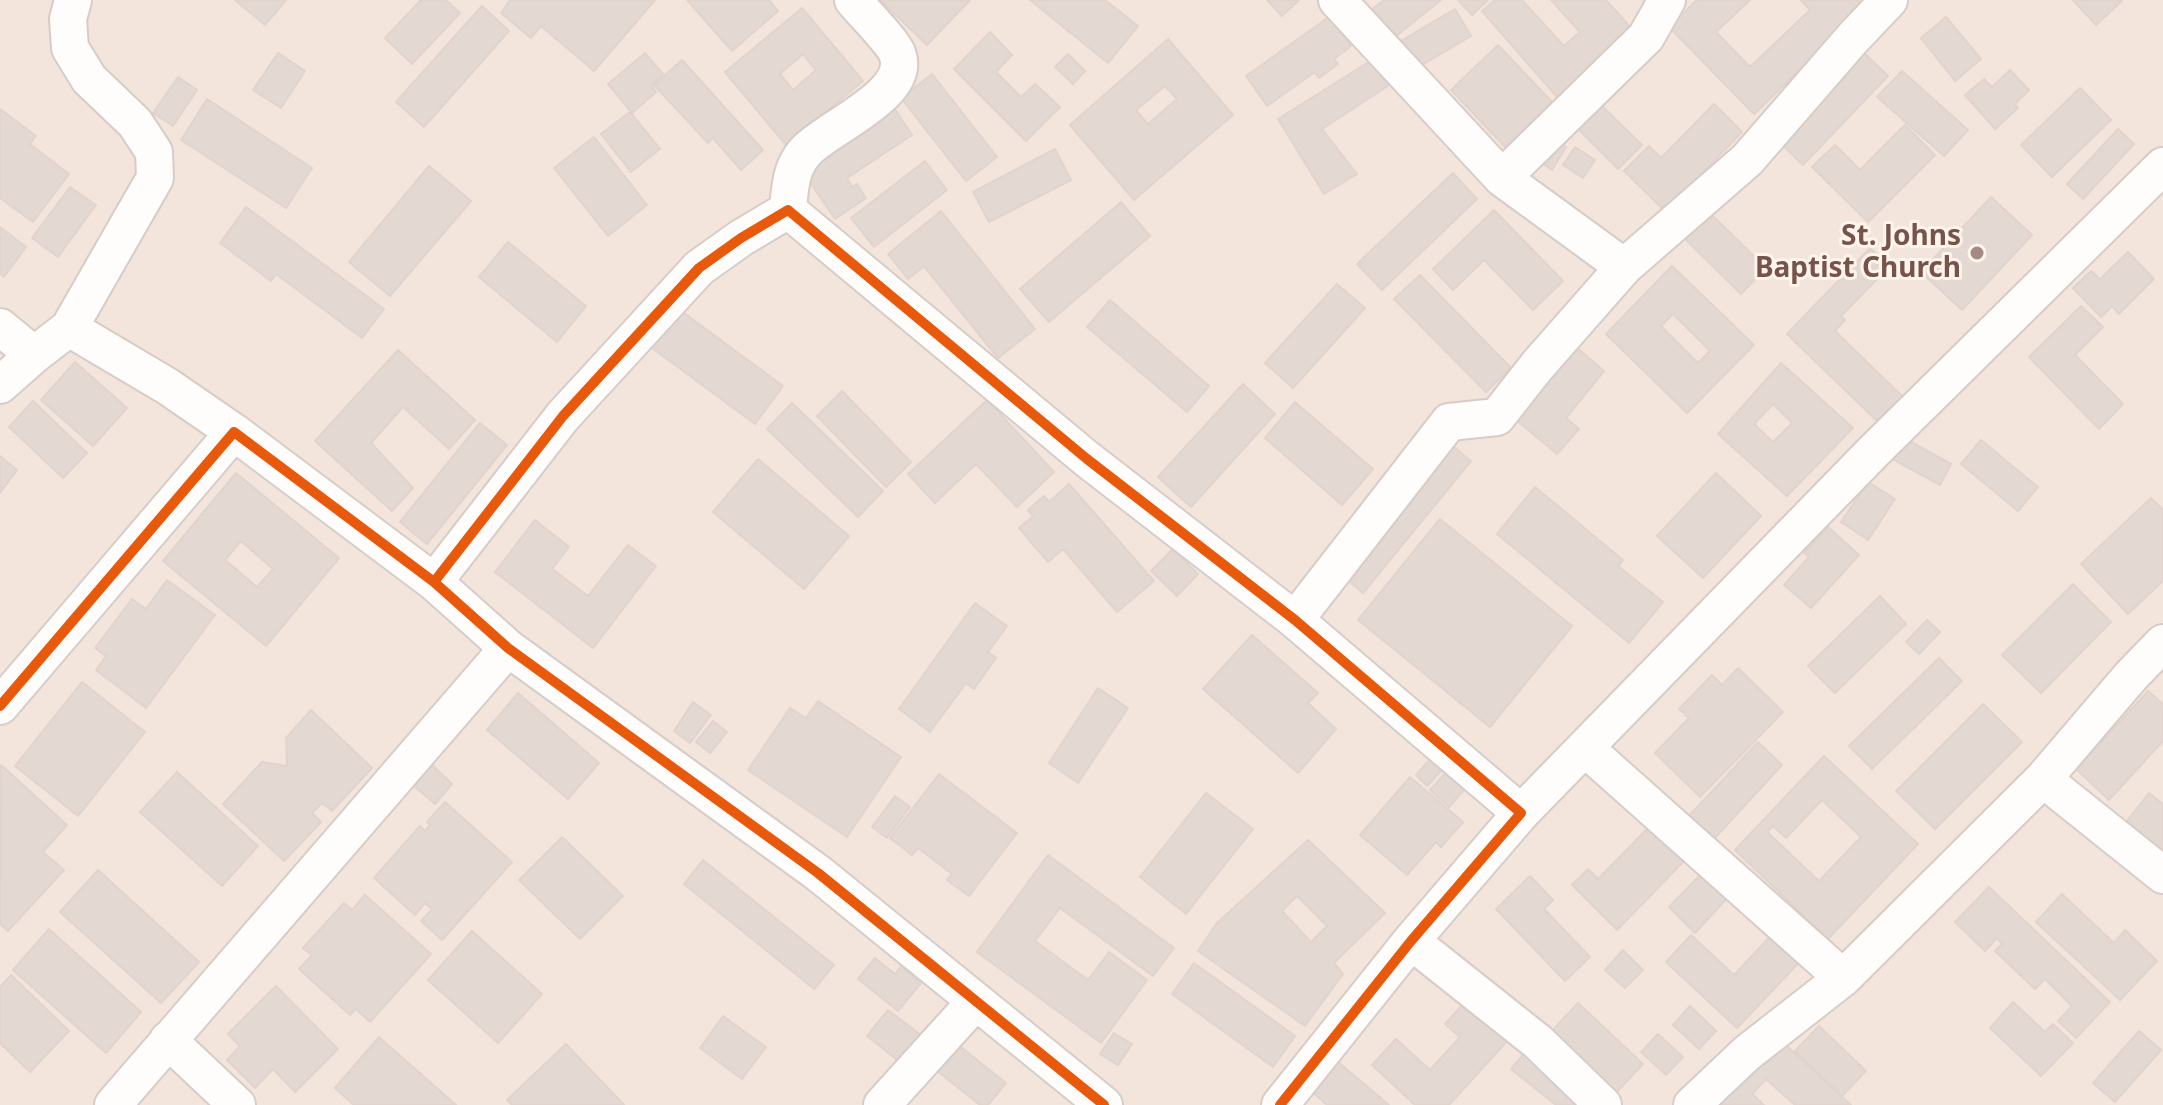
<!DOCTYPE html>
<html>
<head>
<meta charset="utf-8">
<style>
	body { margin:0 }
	canvas { display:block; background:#f8f1eb }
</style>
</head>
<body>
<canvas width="2163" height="1105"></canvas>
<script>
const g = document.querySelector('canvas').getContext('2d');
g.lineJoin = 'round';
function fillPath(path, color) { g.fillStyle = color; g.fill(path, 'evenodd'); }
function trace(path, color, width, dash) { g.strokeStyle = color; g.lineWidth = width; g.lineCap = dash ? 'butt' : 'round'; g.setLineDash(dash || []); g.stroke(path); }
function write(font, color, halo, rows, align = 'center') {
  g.font = font + ' "Noto Sans",sans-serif'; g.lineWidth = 6; g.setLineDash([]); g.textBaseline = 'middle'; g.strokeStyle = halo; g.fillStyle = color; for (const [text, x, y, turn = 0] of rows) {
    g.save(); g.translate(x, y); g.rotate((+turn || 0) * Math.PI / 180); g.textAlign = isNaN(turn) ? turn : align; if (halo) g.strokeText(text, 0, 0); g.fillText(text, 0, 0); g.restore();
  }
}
fillPath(new Path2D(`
	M0 0H2163V1105H0Z`), '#f3e5db');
const building = new Path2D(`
	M235 0H286L265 25Z
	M421 0H446L460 13 412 64 385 38Z
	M510 0H655L594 71 541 26 531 38 501 13Z
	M687 0H769L778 11 732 51Z
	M880 0H970L927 45Z
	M1030 0H1105L1138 26 1108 63Z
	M1267 0H1299L1282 16Z
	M1384 0H1441L1390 41 1367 13Z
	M1458 0H1488L1472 15Z
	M1495 0H1522L1564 46 1580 32 1551 0H1606L1632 29 1557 97 1482 11Z
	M1697 0H1750L1716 32 1750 67 1810 10 1801 0H1858L1865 7 1754 114 1669 27Z
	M2073 0H2121L2122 1 2096 25Z
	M482 6 509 31 424 127 396 102Z
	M802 8 863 81 786 145 725 72ZM803 54 816 70 793 90 780 74Z
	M1455 9 1471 36 1410 72 1394 45Z
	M1329 17 1351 46 1334 59 1338 64 1319 78 1315 72 1267 106 1246 76Z
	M1946 17 1981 59 1955 81 1921 38Z
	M990 32 1012 55 996 72 1021 97 1035 84 1060 107 1026 141 954 69Z
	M1168 39 1233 115 1134 200 1070 125ZM1165 86 1177 99 1148 124 1136 110Z
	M1498 45 1553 103 1506 148 1451 90Z
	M1860 49 1888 76 1803 165 1775 138Z
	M278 53 305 71 281 108 253 90Z
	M645 53 663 74 651 85 656 92 632 113 608 84Z
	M1068 54 1085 71 1073 84 1055 67Z
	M682 60 763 150 741 170 713 138 708 143 654 85Z
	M1372 60 1388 86 1322 129 1357 174 1324 194 1278 119Z
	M2010 70 2029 90 2015 104 2018 108 1995 129 1965 95 1984 79 1992 87Z
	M1902 71 1968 130 1944 156 1877 97Z
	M932 74 997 157 966 181 901 98Z
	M178 77 197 90 173 126 153 113Z
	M2080 88 2111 120 2052 177 2021 145Z
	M207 99 312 168 286 208 181 140Z
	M1597 101 1642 145 1618 169 1574 125Z
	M1714 104 1742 132 1665 211 1624 171 1649 146 1661 158Z
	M892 105 912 135 847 178 852 187 857 184 866 198 835 219 799 166Z
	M0 109 36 136 30 144 69 174 33 222 0 198Z
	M630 112 660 149 631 172 601 134Z
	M1905 125 1935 155 1868 222 1812 167 1835 145 1860 170Z
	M2118 129 2134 144 2083 199 2067 184Z
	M594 137 647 205 608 236 554 168Z
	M1552 137 1566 147 1552 170 1537 160Z
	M1575 147 1595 160 1583 178 1563 165Z
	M1055 149 1071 180 989 222 973 192Z
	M925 161 947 190 874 247 851 218Z
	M429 166 471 201 390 296 349 262Z
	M1453 173 1477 199 1382 290 1357 264Z
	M70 187 96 205 58 257 32 238Z
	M1991 197 2032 235 1962 310 1921 272Z
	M1121 202 1150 236 1049 322 1020 289Z
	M246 207 384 309 362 338 276 274 271 281 220 243Z
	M1494 210 1563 281 1533 310 1484 260 1453 290 1433 269Z
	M941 211 1035 329 998 358 924 266 908 279 888 254Z
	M1708 211 1766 268 1741 294 1683 237Z
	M0 227 26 247 4 277 0 274Z
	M508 242 586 306 557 342 479 277Z
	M1870 248 1889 267 1841 316 1845 320 1835 331 1903 397 1879 423 1787 334Z
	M2128 252 2154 279 2119 314 2112 306 2101 317 2073 288 2091 271 2100 279Z
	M1672 266 1754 345 1687 413 1606 334ZM1673 314 1710 351 1698 363 1661 326Z
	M1420 275 1511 368 1486 392 1394 299Z
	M1337 284 1365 308 1293 388 1265 363Z
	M1110 300 1209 386 1187 412 1087 327Z
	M2081 306 2103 327 2075 355 2123 404 2099 429 2029 357Z
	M676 307 783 386 755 424 648 345Z
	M1575 346 1604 371 1566 418 1579 429 1557 454 1514 418Z
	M398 350 475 420 449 449 403 407 371 443 413 488 392 511 315 441Z
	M75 362 127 408 93 446 41 400Z
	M1781 363 1853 428 1787 496 1718 434ZM1773 404 1792 423 1773 442 1754 424Z
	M1243 384 1275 414 1191 507 1158 477Z
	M842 391 911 462 886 487 817 416Z
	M987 400 1054 472 1017 507 976 464 935 503 908 474Z
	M33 401 87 453 63 478 9 427Z
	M1295 402 1373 469 1342 505 1265 438Z
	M792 403 883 491 858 517 767 429Z
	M480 423 507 445 427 544 400 522Z
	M1902 437 1951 464 1940 485 1891 458Z
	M1445 440 1471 461 1363 593 1337 571Z
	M1981 440 2038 487 2018 511 1961 464Z
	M0 456 17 470 0 493Z
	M758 459 849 536 804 589 713 512Z
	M236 473 339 558 266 646 163 561ZM241 541 273 569 257 587 225 560Z
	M1716 473 1761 516 1703 578 1657 536Z
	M1868 482 1895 499 1868 540 1841 522Z
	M1069 484 1154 581 1117 612 1063 549 1048 562 1019 528 1033 516 1028 510 1044 496 1049 502Z
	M1535 487 1623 560 1618 566 1663 602 1629 643 1497 534Z
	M2151 498 2163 510V581L2128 614 2081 564Z
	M1440 519 1572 626 1490 727 1358 620Z
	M535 520 569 547 552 569 588 596 628 545 656 566 593 648 495 572Z
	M1828 527 1859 555 1811 608 1784 585 1809 557 1804 553Z
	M1173 549 1198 574 1177 596 1151 571Z
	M167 580 215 615 146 708 96 670 106 656 95 648 132 599 146 609Z
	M2073 584 2111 622 2041 693 2002 655Z
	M1880 596 1906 624 1835 693 1808 666Z
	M975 603 1007 626 988 652 996 658 974 689 966 683 930 732 899 709Z
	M1927 620 1940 632 1919 654 1906 642Z
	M1252 635 1318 693 1308 703 1336 729 1298 773 1203 689Z
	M1939 658 1962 681 1872 769 1849 746Z
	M1738 668 1783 712 1700 797 1655 753 1689 718 1679 709 1712 675 1722 685Z
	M82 682 145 732 78 816 15 766Z
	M1098 688 1128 708 1078 783 1049 763Z
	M2148 691 2163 704V741L2109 800 2076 769Z
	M518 693 599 763 568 799 487 730Z
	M818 701 901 757 847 837 748 770 790 708 806 718Z
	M693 702 711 715 690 743 674 731Z
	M1983 704 2022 742 1935 829 1896 791Z
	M311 710 372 768 332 811 322 803 312 813 321 822 284 861 223 804 262 762 287 766 286 738Z
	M713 721 727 732 710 753 696 742Z
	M1758 742 1782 765 1713 840 1688 817Z
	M1435 754 1447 764 1427 786 1416 775Z
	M1824 756 1918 844 1828 939 1735 850ZM1822 800 1861 837 1819 881 1767 832 1773 826 1786 838Z
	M430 763 452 784 435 804 412 784Z
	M1 765 67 825 43 852 64 870 8 931 0 924Z
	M1452 766 1470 783 1449 807 1430 790Z
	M177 772 258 846 222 886 140 812Z
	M939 774 1017 833 969 896 947 880 952 874 918 848 912 855 890 838Z
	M1410 777 1463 822 1441 847 1436 842 1407 875 1360 835Z
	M1206 793 1253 829 1186 914 1140 877Z
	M2149 793 2163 804V851L2126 822Z
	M895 796 910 807 887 838 872 827Z
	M445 802 512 862 442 940 421 921 432 909 425 903 415 915 374 878 420 826 425 831 430 825 427 822Z
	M1649 827 1684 861 1617 930 1572 885 1588 869 1598 879Z
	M562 837 623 896 580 939 519 880Z
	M1308 840 1385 913 1334 963 1343 974 1305 1026 1198 951 1217 923ZM1297 896 1327 926 1311 942 1282 911Z
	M1048 855 1174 948 1153 976 1060 908 1035 941 1088 980 1109 952 1147 980 1101 1043 977 952Z
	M703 860 834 965 814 989 684 884Z
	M98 870 199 962 161 1003 60 912Z
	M1705 870 1731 894 1695 933 1669 907Z
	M1530 876 1553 900 1544 909 1590 957 1565 981 1496 909Z
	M1989 887 2110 1002 2076 1038 2058 1021 2072 1006 2045 979 2035 989 1995 951 2002 944 1997 938 1985 951 1955 922Z
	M2062 894 2114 943 2125 930 2157 961 2120 1000 2036 922Z
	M365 895 431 954 370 1022 356 1009 350 1015 299 969 312 955 303 948 344 903 352 910Z
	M1781 925 1809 952 1737 1028 1666 962 1691 935 1734 975Z
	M49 929 141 1012 106 1053 13 970Z
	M472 931 542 994 498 1043 428 980Z
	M1623 950 1643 970 1625 988 1605 970Z
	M875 958 895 974 901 966 921 983 898 1011 858 979Z
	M1194 963 1295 1036 1273 1067 1172 994Z
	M11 975 69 1031 30 1072 0 1043V987Z
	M276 986 338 1049 295 1092 273 1069 255 1088 227 1060 240 1046 228 1034Z
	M1467 1000 1509 1039 1449 1105H1415L1372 1065 1396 1039 1430 1070 1460 1037 1445 1024Z
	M2013 1002 2045 1032 2053 1024 2073 1043 2041 1076 1990 1028Z
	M1578 1003 1643 1064 1614 1095 1549 1034Z
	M1690 1006 1716 1031 1699 1049 1673 1025Z
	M888 1010 922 1036 901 1063 867 1036Z
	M723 1016 766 1047 742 1079 700 1048Z
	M1819 1026 1866 1071 1842 1096 1795 1051Z
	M2139 1031 2161 1050 2115 1102 2093 1083Z
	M1114 1033 1132 1044 1118 1065 1100 1054Z
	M1658 1034 1683 1057 1666 1075 1641 1052Z
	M379 1037 456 1105H354L335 1088Z
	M1778 1038 1851 1105H1795L1766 1079 1752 1094 1764 1105H1715Z
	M952 1040 1006 1083 988 1105H980L931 1066Z
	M566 1044 624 1105H512L507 1100Z
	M1527 1050 1595 1105H1556L1511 1069Z
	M1337 1061 1389 1105H1327L1311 1091Z`);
fillPath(building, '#e4d8d3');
trace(building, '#e1d3cd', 2);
const street = new Path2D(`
	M1337 0 1502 178 1624 267
	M1502 178 1646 37 1667 0
	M788 210C790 189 790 169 805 152 827 127 914 94 897 53 892 41 862 11 853 0
	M0 327 34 355
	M69 328 155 178 154 152 135 123 89 79 70 48 68 19 73 0
	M0 385 34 355 69 328 167 386 234 432
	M434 582 563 416 699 268 741 238 788 210 1087 459 1295 620 1521 813 1411 941 1280 1105
	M1295 620 1449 422 1497 417 1537 366 1624 267 1747 160 1853 38 1889 0
	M0 706 234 432 434 582 508 648 818 873 1104 1105
	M1585 748 1843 978
	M2043 779 2131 676 2163 643
	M1521 813 1873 452 2163 166
	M1411 941 1538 1042 1603 1105
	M168 1040 237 1105
	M113 1105 508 648
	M882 1105 976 1001
	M1692 1105 1747 1053 1843 978 2043 779 2163 875`);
trace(street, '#d6ccc8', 40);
trace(street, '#fefdfc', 36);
trace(new Path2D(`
	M434 582 563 416 699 268 741 238 788 210 1087 459 1295 620 1521 813 1411 941 1280 1105
	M0 706 234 432 434 582 508 648 818 873 1104 1105`), '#e8590c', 10);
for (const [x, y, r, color] of [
	[1977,253,8,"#a48a82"]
]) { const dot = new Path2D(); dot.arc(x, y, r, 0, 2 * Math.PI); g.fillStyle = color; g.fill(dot); trace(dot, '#fff5ed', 3); }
write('bold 28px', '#77534a', '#fff5ed', [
	["St. Johns",1961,237],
	["Baptist Church",1961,269]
], 'right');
</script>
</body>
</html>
